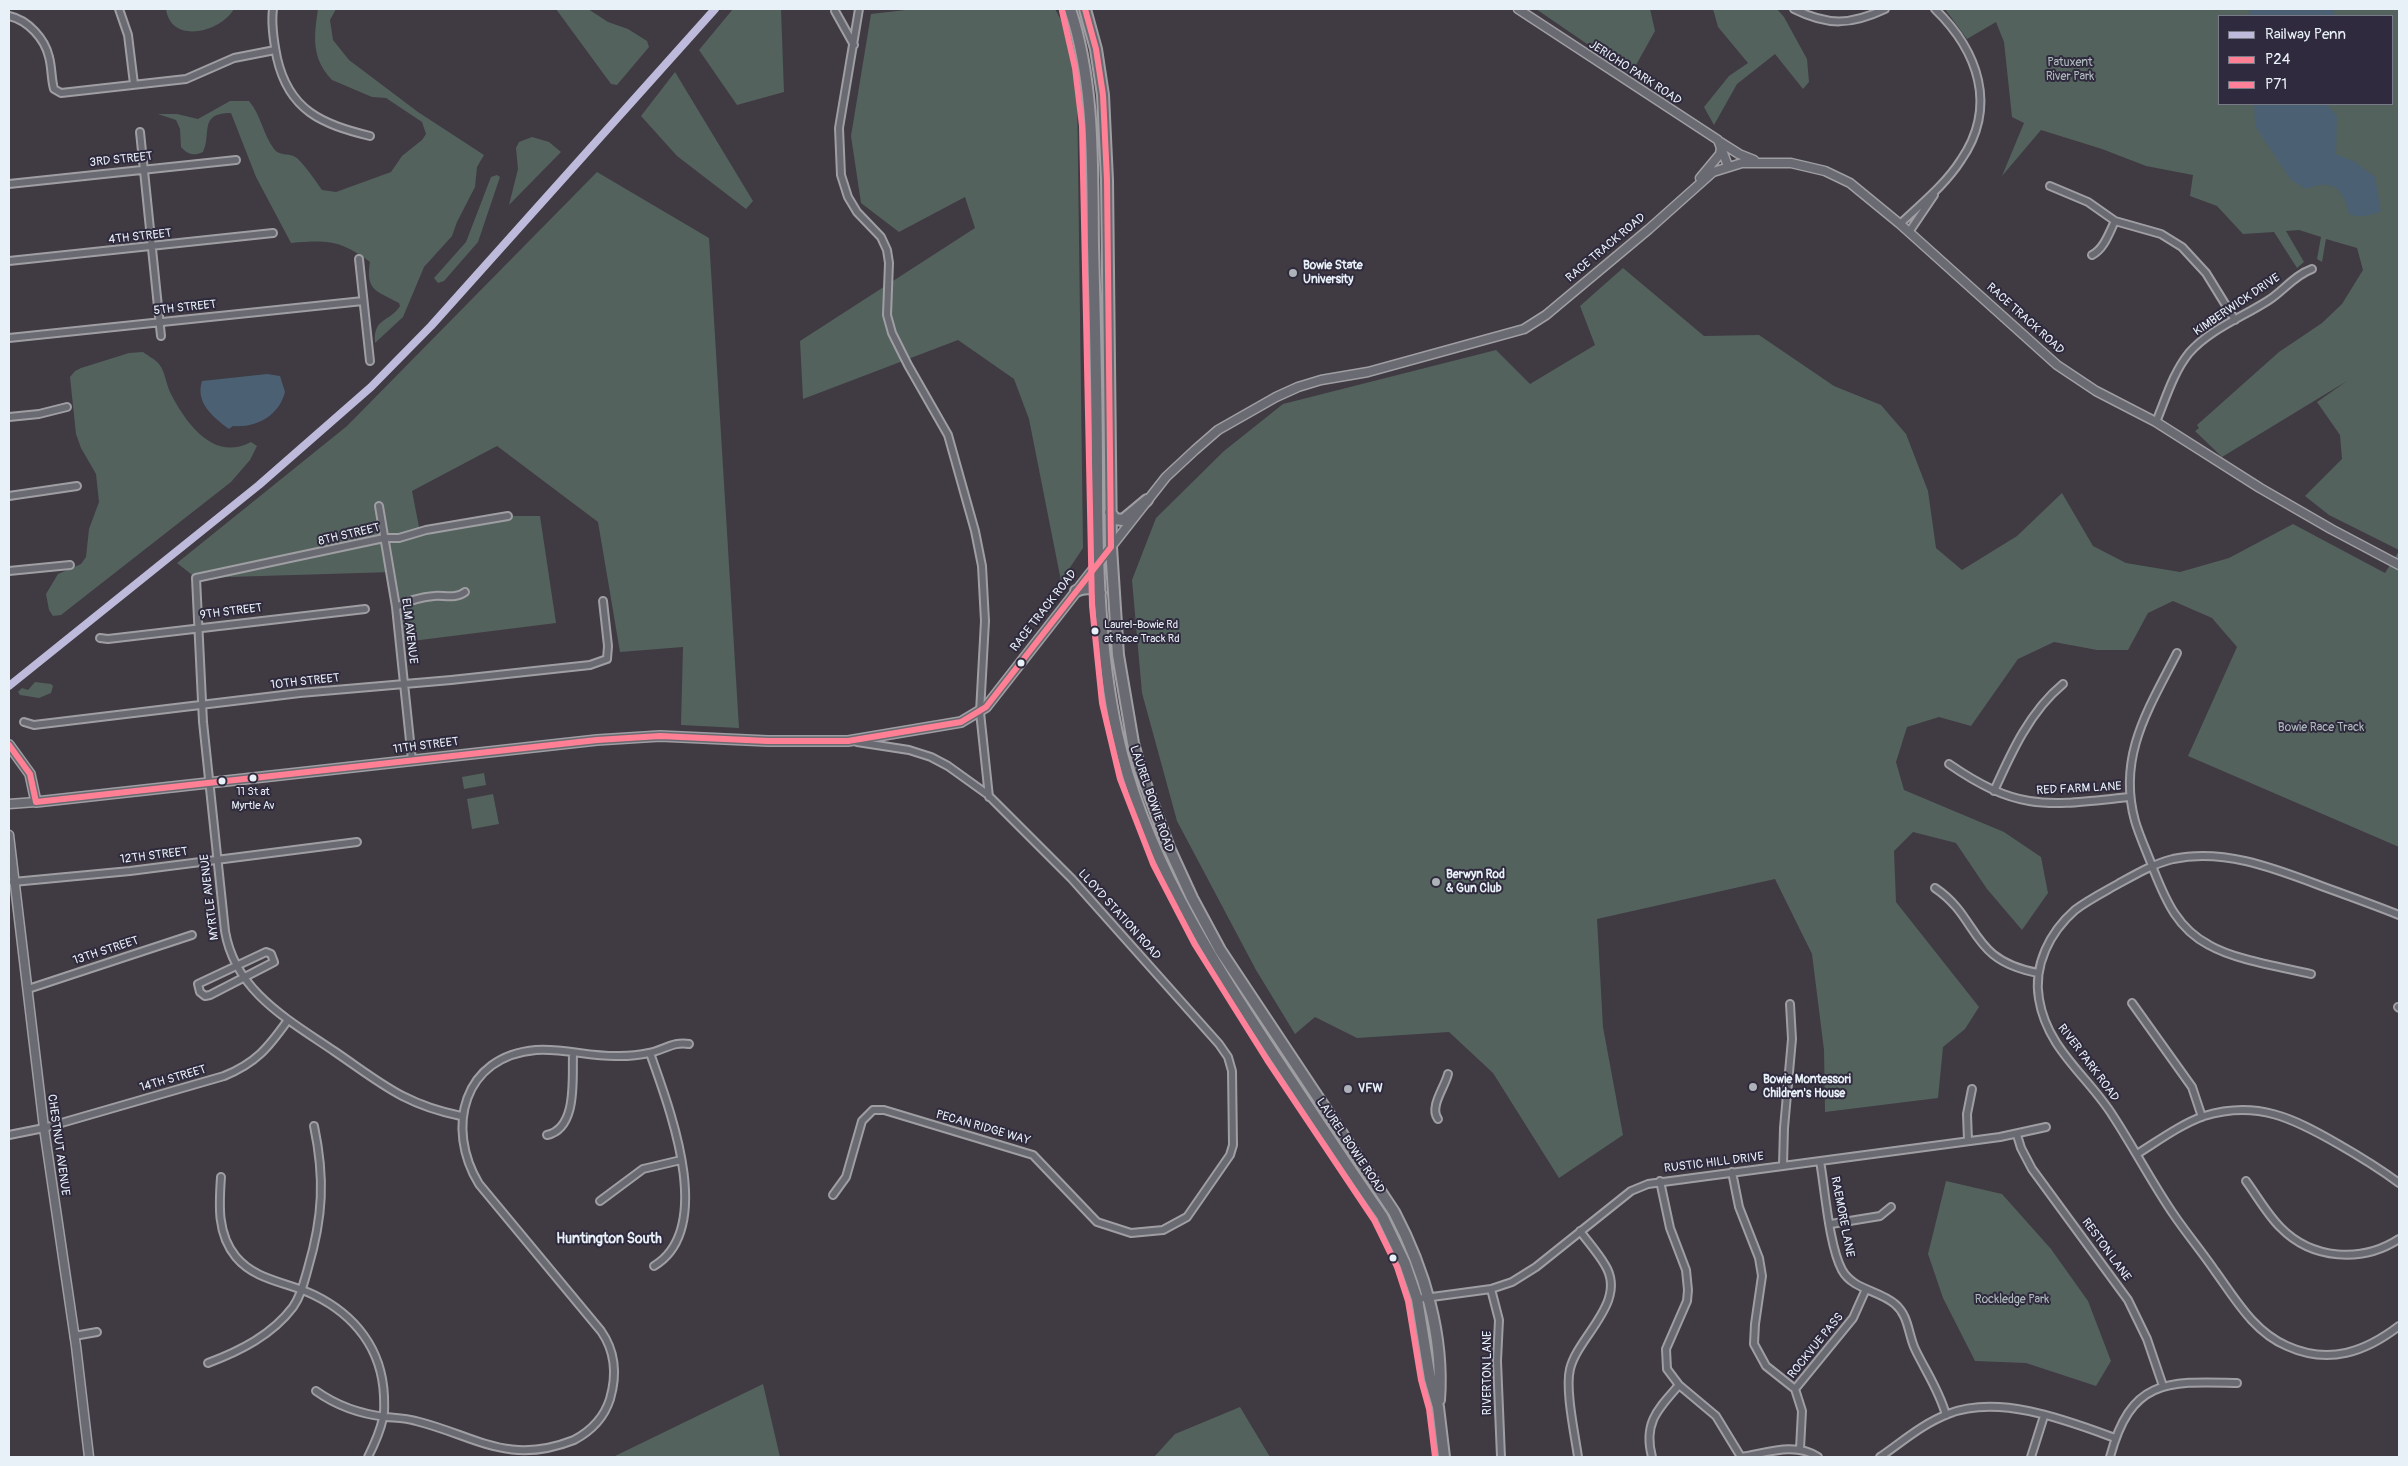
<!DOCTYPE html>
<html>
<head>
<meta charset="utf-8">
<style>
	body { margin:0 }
	#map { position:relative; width:2408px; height:1466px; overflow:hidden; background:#403a42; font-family:Pangolin,sans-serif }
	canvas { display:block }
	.frame { position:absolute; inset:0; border:10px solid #e8f1f8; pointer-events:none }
	.legend { position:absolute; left:2218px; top:15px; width:175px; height:90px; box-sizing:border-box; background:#2f2a3d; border:1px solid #797a88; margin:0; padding:6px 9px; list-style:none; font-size:15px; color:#e8f1f8 }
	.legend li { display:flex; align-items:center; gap:10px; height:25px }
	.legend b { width:25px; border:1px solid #797a88 }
</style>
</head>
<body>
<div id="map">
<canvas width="2408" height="1466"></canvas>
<div class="frame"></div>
<ul class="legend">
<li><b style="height:6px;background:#bdbadc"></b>Railway Penn</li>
<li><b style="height:6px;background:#ff8094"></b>P24</li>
<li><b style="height:6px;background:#ff8098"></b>P71</li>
</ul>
</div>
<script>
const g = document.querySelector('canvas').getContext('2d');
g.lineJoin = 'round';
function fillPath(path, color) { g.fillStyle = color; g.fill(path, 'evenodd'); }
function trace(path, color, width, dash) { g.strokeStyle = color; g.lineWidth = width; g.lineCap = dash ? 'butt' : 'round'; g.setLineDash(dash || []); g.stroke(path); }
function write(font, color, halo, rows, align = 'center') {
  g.font = font + ' Pangolin,sans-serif'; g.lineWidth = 4; g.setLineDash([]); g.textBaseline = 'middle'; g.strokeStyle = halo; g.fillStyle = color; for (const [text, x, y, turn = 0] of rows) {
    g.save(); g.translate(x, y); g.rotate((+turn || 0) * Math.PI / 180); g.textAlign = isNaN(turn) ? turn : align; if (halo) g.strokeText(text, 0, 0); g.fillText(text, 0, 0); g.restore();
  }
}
fillPath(new Path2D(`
	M166 9H234C221 32 171 45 166 9Z
	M318 9H336L330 20 333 40 349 60 418 112 484 155 477 167 475 187 457 222 452 236 424 267 403 317 375 343C373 317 389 323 400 306L399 303C377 291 365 291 370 262 340 240 328 240 291 243L256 177 231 113C198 113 212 134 203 152 194 156 188 155 181 147L180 129 176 120 158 114H177L198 119 230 101H249C261 115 263 134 274 149 280 157 291 152 298 159 307 168 315 180 322 190L336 192 391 172 402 156 422 140 426 134 422 122 386 98 372 97 332 80C311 58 314 36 318 9Z
	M556 9H588L608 22 628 29 647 41 649 47 617 85 611 84Z
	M733 9H781L784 92 737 105 699 50Z
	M914 9H1055L1061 20 1077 84 1083 548 1061 581 1029 419 1014 379 958 340 803 399 800 341 975 228 965 197 899 232 861 203 851 136 871 14Z
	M1536 9H1650L1655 31 1631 74Z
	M1713 9H1777L1784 17 1807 59 1809 82 1803 89 1775 54 1737 84 1714 125 1704 107 1729 76 1748 63 1718 27Z
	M1945 9H2399V550L2329 515 2305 496 2342 459 2340 435 2317 402 2347 381 2222 457 2195 431 2199 428 2197 425 2279 352 2322 323 2342 304 2363 270 2357 248 2326 239 2322 262 2317 259 2321 237 2299 230 2286 231 2304 262 2297 268 2274 232 2243 234 2217 206 2190 196 2193 175 2146 166 2102 149 2041 130 2002 176 2024 123 2012 117 2004 42 1996 22 1967 39ZM2219 16H2392V104H2219Z
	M675 72 753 201 746 209 677 156 641 116Z
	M532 137 549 142 561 152 509 205 518 169 516 148 519 142Z
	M597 172 709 238 739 728 681 725 683 647 620 652 598 522 497 446 412 491 420 532 508 516H540L556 623 404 642 393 572 196 578 177 563 347 426Z
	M497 175 500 177 478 242 444 281 438 283 434 278 466 242 491 177Z
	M1623 268 1704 336 1759 335 1834 386 1881 405 1906 434 1928 491 1936 548 1962 570 2017 536 2062 493 2093 546 2126 563 2180 572 2229 558 2293 524 2385 573 2399 551V847L2188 756 2237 647 2212 618 2173 601 2148 613 2128 650H2097L2054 642 2018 659 1971 726 1939 717 1907 727 1896 762 1904 790 2004 832 2041 857 2048 893 2022 930 1987 889 1956 843 1913 832 1894 851 1896 902 1979 1007 1965 1029 1943 1047 1938 1098 1825 1112 1824 1050 1812 954 1775 879 1597 919 1603 1027 1623 1135 1559 1178 1493 1073 1449 1032 1357 1038 1315 1017 1295 1034 1256 970 1177 821 1142 693 1132 580 1156 518 1224 451 1283 404 1496 350 1530 384 1595 345 1580 306Z
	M143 352C148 356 155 359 159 364 165 371 166 384 170 392 186 424 214 462 251 442L257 446 250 460 231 482 61 615 53 616 49 610 46 594 58 574 81 564 86 557 89 529 99 502 96 474 81 448 76 434 70 377 75 371 81 368 129 353Z
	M35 682 51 684 53 686 51 693 39 698 20 695 18 692 22 688 28 690Z
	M484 773 486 785 464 789 462 777Z
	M493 794 499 824 472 829 467 799Z
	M1946 1181 2002 1194 2051 1249 2088 1301 2111 1361 2096 1386 2026 1363 1975 1361 1943 1298 1928 1254Z
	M763 1384 780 1457H613Z
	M1240 1407 1270 1457H1154L1175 1434Z`), '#53625d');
fillPath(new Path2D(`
	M2249 9H2333L2335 16H2250Z
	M2254 104H2326L2337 116 2336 154 2355 162 2375 177 2381 211C2372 216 2358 218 2349 214 2343 187 2332 179 2306 189L2291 180 2255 126Z
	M267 374 280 376 285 392C279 416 256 428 233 426L229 429C213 417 195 403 202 381Z`), '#4b6072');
const minor = new Path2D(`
	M119 9 128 35 134 84
	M273 9C271 24 274 43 277 58 289 111 322 124 370 136
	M859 9 839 128 841 175 848 197 857 212 881 237 887 250 889 263 887 315 892 333 908 365 948 435 975 531 982 566 985 621 980 712 989 797
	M1794 9C1828 26 1851 25 1885 9
	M835 11 854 45
	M9 16C28 20 45 39 49 57 52 68 51 78 54 89L61 93 186 79 234 58 275 50
	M140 132 161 336
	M9 184 236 160
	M2050 186 2088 202 2115 221 2161 234 2182 247 2206 273 2235 320
	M1900 224C1921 204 1945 185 1961 160 1998 106 1978 51 1935 9
	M1909 232 1934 195
	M2092 255C2104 249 2109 233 2115 221
	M359 259 370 361
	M9 261 273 233
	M9 338 363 301
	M9 417 39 414 67 407
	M2156 422C2166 398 2173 373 2189 353 2210 329 2243 317 2269 300 2284 290 2295 275 2312 269
	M9 496 77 486
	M379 506 396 607 412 760
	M9 571 70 565
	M396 607C408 601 421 597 434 596 444 595 456 599 465 592
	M100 638 108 639 365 609
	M2177 653C2149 708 2117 756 2135 821 2140 838 2148 854 2154 871 2166 901 2178 929 2209 945 2235 960 2281 967 2311 974
	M24 722 34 725 300 693 451 680 590 665 607 659 608 646 603 601
	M1949 764C2020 813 2049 805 2130 797
	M1994 791C2011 753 2030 711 2063 684
	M13 882 130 871 357 842
	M1935 888C1981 919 1968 960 2038 973
	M2399 915C2374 905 2349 896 2324 887 2276 869 2225 848 2173 859 2153 864 2136 874 2118 884 2104 892 2088 900 2075 910 2050 932 2033 965 2039 999 2047 1049 2088 1076 2113 1116 2134 1148 2152 1183 2174 1215 2187 1234 2202 1252 2215 1271 2236 1300 2254 1332 2287 1346 2329 1365 2365 1352 2399 1326
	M266 952 271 954 274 962 210 995 205 996 200 992 198 984Z
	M28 989 192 935
	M2132 1003 2192 1087 2202 1117
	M2398 1007 2399 1008
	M650 1053C668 1105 717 1228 654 1266
	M461 1116C403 1104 381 1083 334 1051 287 1019 235 991 225 931L203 722 196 578 384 538H399L426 530 508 516
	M1438 1119C1429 1107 1445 1087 1448 1074
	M9 1135 44 1128 224 1076C256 1063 268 1048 288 1020
	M547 1135C578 1128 572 1078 573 1054
	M2017 1135 2021 1148 2032 1169 2128 1300 2147 1339 2163 1386
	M1968 1141 1967 1114 1972 1089
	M2137 1154C2158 1141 2181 1124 2204 1116 2257 1100 2293 1118 2338 1144 2359 1156 2380 1169 2399 1183
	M1820 1161C1825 1189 1829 1246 1842 1270 1853 1290 1879 1290 1895 1304 1909 1316 1908 1334 1915 1349 1926 1372 1939 1390 1946 1415
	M1783 1165 1784 1128 1792 1039 1790 1004
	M1732 1172 1739 1207 1759 1258 1762 1276 1755 1324 1754 1344 1766 1366 1795 1389 1802 1411 1800 1449
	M221 1177C219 1205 217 1234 236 1257 256 1281 288 1282 314 1295 355 1315 382 1349 384 1396 384 1403 385 1411 383 1418 380 1432 374 1445 368 1457
	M1660 1181 1670 1228 1686 1270 1688 1290 1687 1301 1666 1349 1667 1369 1679 1385 1716 1416 1741 1457
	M2246 1181C2257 1196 2267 1214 2280 1227 2312 1260 2362 1263 2399 1239
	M833 1195 846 1177 862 1121 873 1110H884L1033 1155 1097 1222 1131 1233 1163 1230 1187 1217 1230 1155 1233 1145 1232 1071 1228 1057 1219 1044 1072 879 987 794 948 766 931 757 909 750 857 742
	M600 1201 643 1169 681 1160
	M1831 1224 1880 1216 1891 1207
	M1491 1289 1499 1320 1497 1361 1501 1457
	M1417 1299 1491 1289 1512 1282 1536 1267 1631 1191 1648 1184 2000 1137 2046 1127
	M74 1336 97 1332
	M208 1363C240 1351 272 1335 293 1307 301 1296 304 1282 308 1268 323 1217 325 1178 314 1126
	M1795 1389 1853 1318 1866 1289
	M316 1391C337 1406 360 1414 386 1417 396 1418 406 1418 416 1421 476 1436 508 1466 574 1440 591 1431 604 1418 610 1399 617 1375 615 1351 601 1331L479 1184C445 1128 463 1056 536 1050 563 1048 591 1057 619 1056 629 1056 640 1055 649 1053 664 1050 674 1041 689 1044
	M1578 1457C1575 1435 1565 1390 1570 1369 1578 1336 1628 1302 1605 1265 1598 1253 1588 1242 1580 1231
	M1652 1457C1643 1423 1658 1409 1679 1385
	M1741 1457C1767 1453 1795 1442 1818 1457
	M1880 1457C1902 1442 1922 1424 1948 1414 1999 1394 2066 1420 2115 1438
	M2031 1457 2044 1416
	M2110 1457C2131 1379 2166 1381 2237 1383`);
const tertiary = new Path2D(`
	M1518 9 1718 140 1728 166
	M1720 142 1739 154 1754 160
	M1700 178 1720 154 1721 147
	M1111 547 1166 477 1195 450 1218 430 1276 397 1298 387 1321 380 1368 372 1524 329 1546 315 1649 229 1713 172 1742 163H1791L1825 171 1850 183 1900 224 2057 365 2096 391 2156 422 2260 488 2331 529 2399 565
	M9 804 36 802
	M9 835 44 1128 76 1346 89 1457`);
const secondary = new Path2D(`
	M9 745 30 774 36 802 597 740 660 736 768 741H848L961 722 986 707 1111 547`);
const primary = new Path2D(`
	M1070 9C1095 84 1092 166 1093 245 1095 322 1097 399 1097 477 1097 561 1099 650 1117 733 1143 853 1208 954 1274 1055 1310 1109 1345 1163 1382 1216L1405 1264 1417 1299 1430 1379 1438 1407 1444 1457
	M1085 9 1096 49 1103 95 1107 180 1111 547 1118 655 1133 743 1140 769 1169 848 1192 898 1220 950 1394 1212C1424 1269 1444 1335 1439 1400
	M1110 512 1115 519 1123 520 1147 500
	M1076 591C1086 587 1091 587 1100 593`);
trace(minor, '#9f9ea3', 10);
trace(tertiary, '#9f9ea3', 11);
trace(secondary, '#9f9ea3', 12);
trace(primary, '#9f9ea3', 14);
trace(minor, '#6a6b72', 6);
trace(tertiary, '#6a6b72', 8);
trace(secondary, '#6a6b72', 9);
trace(primary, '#6a6b72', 10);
trace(new Path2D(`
	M9 745 30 774 36 802
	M36 802 597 740 660 736 768 741H848L961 722 986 707 1111 547 1107 180 1103 95 1096 49 1085 9`), '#ff8094', 6);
trace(new Path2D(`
	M1062 11 1075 68 1082 126 1092 606 1102 703 1120 779 1153 864 1195 945 1267 1060 1374 1220 1397 1267 1408 1301 1421 1380 1429 1409 1435 1457`), '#ff8098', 6);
trace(new Path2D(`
	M9 686 259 485 371 387 431 326 715 9`), '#bdbadc', 8);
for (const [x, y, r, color] of [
	[1293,273,5,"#adb1b8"],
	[1095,631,4.5,"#e8f1f8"],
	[1021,663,4.5,"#e8f1f8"],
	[253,778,4.5,"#e8f1f8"],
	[222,781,4.5,"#e8f1f8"],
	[1436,882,5,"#adb1b8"],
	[1753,1087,5,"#adb1b8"],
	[1348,1089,5,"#adb1b8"],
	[1393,1258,4.5,"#e8f1f8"]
]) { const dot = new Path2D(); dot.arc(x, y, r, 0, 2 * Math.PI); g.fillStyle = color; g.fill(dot); trace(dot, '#2f2a3d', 2); }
write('11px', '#e8f1f8', '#2f2a3d', [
	["Laurel-Bowie Rd",1104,625],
	["at Race Track Rd",1104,639],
	["11 St at",253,792,"center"],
	["Myrtle Av",253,806,"center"]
], 'left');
write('12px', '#aebabc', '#2f2a3d', [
	["Patuxent",2070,63],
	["River Park",2070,77],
	["Bowie Race Track",2321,728],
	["Rockledge Park",2012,1300]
]);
write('12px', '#e8f1f8', '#2f2a3d', [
	["JERICHO PARK ROAD",1635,73,33],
	["3RD STREET",121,160,-6],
	["4TH STREET",140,237,-6],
	["RACE TRACK ROAD",1606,248,-40],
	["KIMBERWICK DRIVE",2237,305,-34],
	["5TH STREET",185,308,-6],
	["RACE TRACK ROAD",2025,319,42],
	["8TH STREET",349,535,-13],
	["RACE TRACK ROAD",1044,611,-52],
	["9TH STREET",231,612,-7],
	["ELM AVENUE",409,631,83],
	["10TH STREET",305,682,-6],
	["11TH STREET",426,746,-7],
	["RED FARM LANE",2079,789,-3],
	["LAUREL BOWIE ROAD",1151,799,71],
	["12TH STREET",154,856,-7],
	["MYRTLE AVENUE",210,897,-97],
	["LLOYD STATION ROAD",1119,915,48],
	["13TH STREET",106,951,-18],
	["RIVER PARK ROAD",2088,1063,53],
	["14TH STREET",173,1079,-16],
	["PECAN RIDGE WAY",983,1128,16],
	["CHESTNUT AVENUE",58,1145,82],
	["LAUREL BOWIE ROAD",1350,1146,56],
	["RUSTIC HILL DRIVE",1714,1163,-7],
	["RAEMORE LANE",1842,1217,79],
	["RESTON LANE",2106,1250,54],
	["ROCKVUE PASS",1816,1346,-51],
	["RIVERTON LANE",1488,1373,-90]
]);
write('bold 12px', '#e8f1f8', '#2f2a3d', [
	["Bowie State",1303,266],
	["University",1303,280],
	["Berwyn Rod",1446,875],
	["& Gun Club",1446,889],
	["Bowie Montessori",1763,1080],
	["Children's House",1763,1094],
	["VFW",1358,1089]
], 'left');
write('bold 14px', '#e8f1f8', '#2f2a3d', [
	["Huntington South",609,1239]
]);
</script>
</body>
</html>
